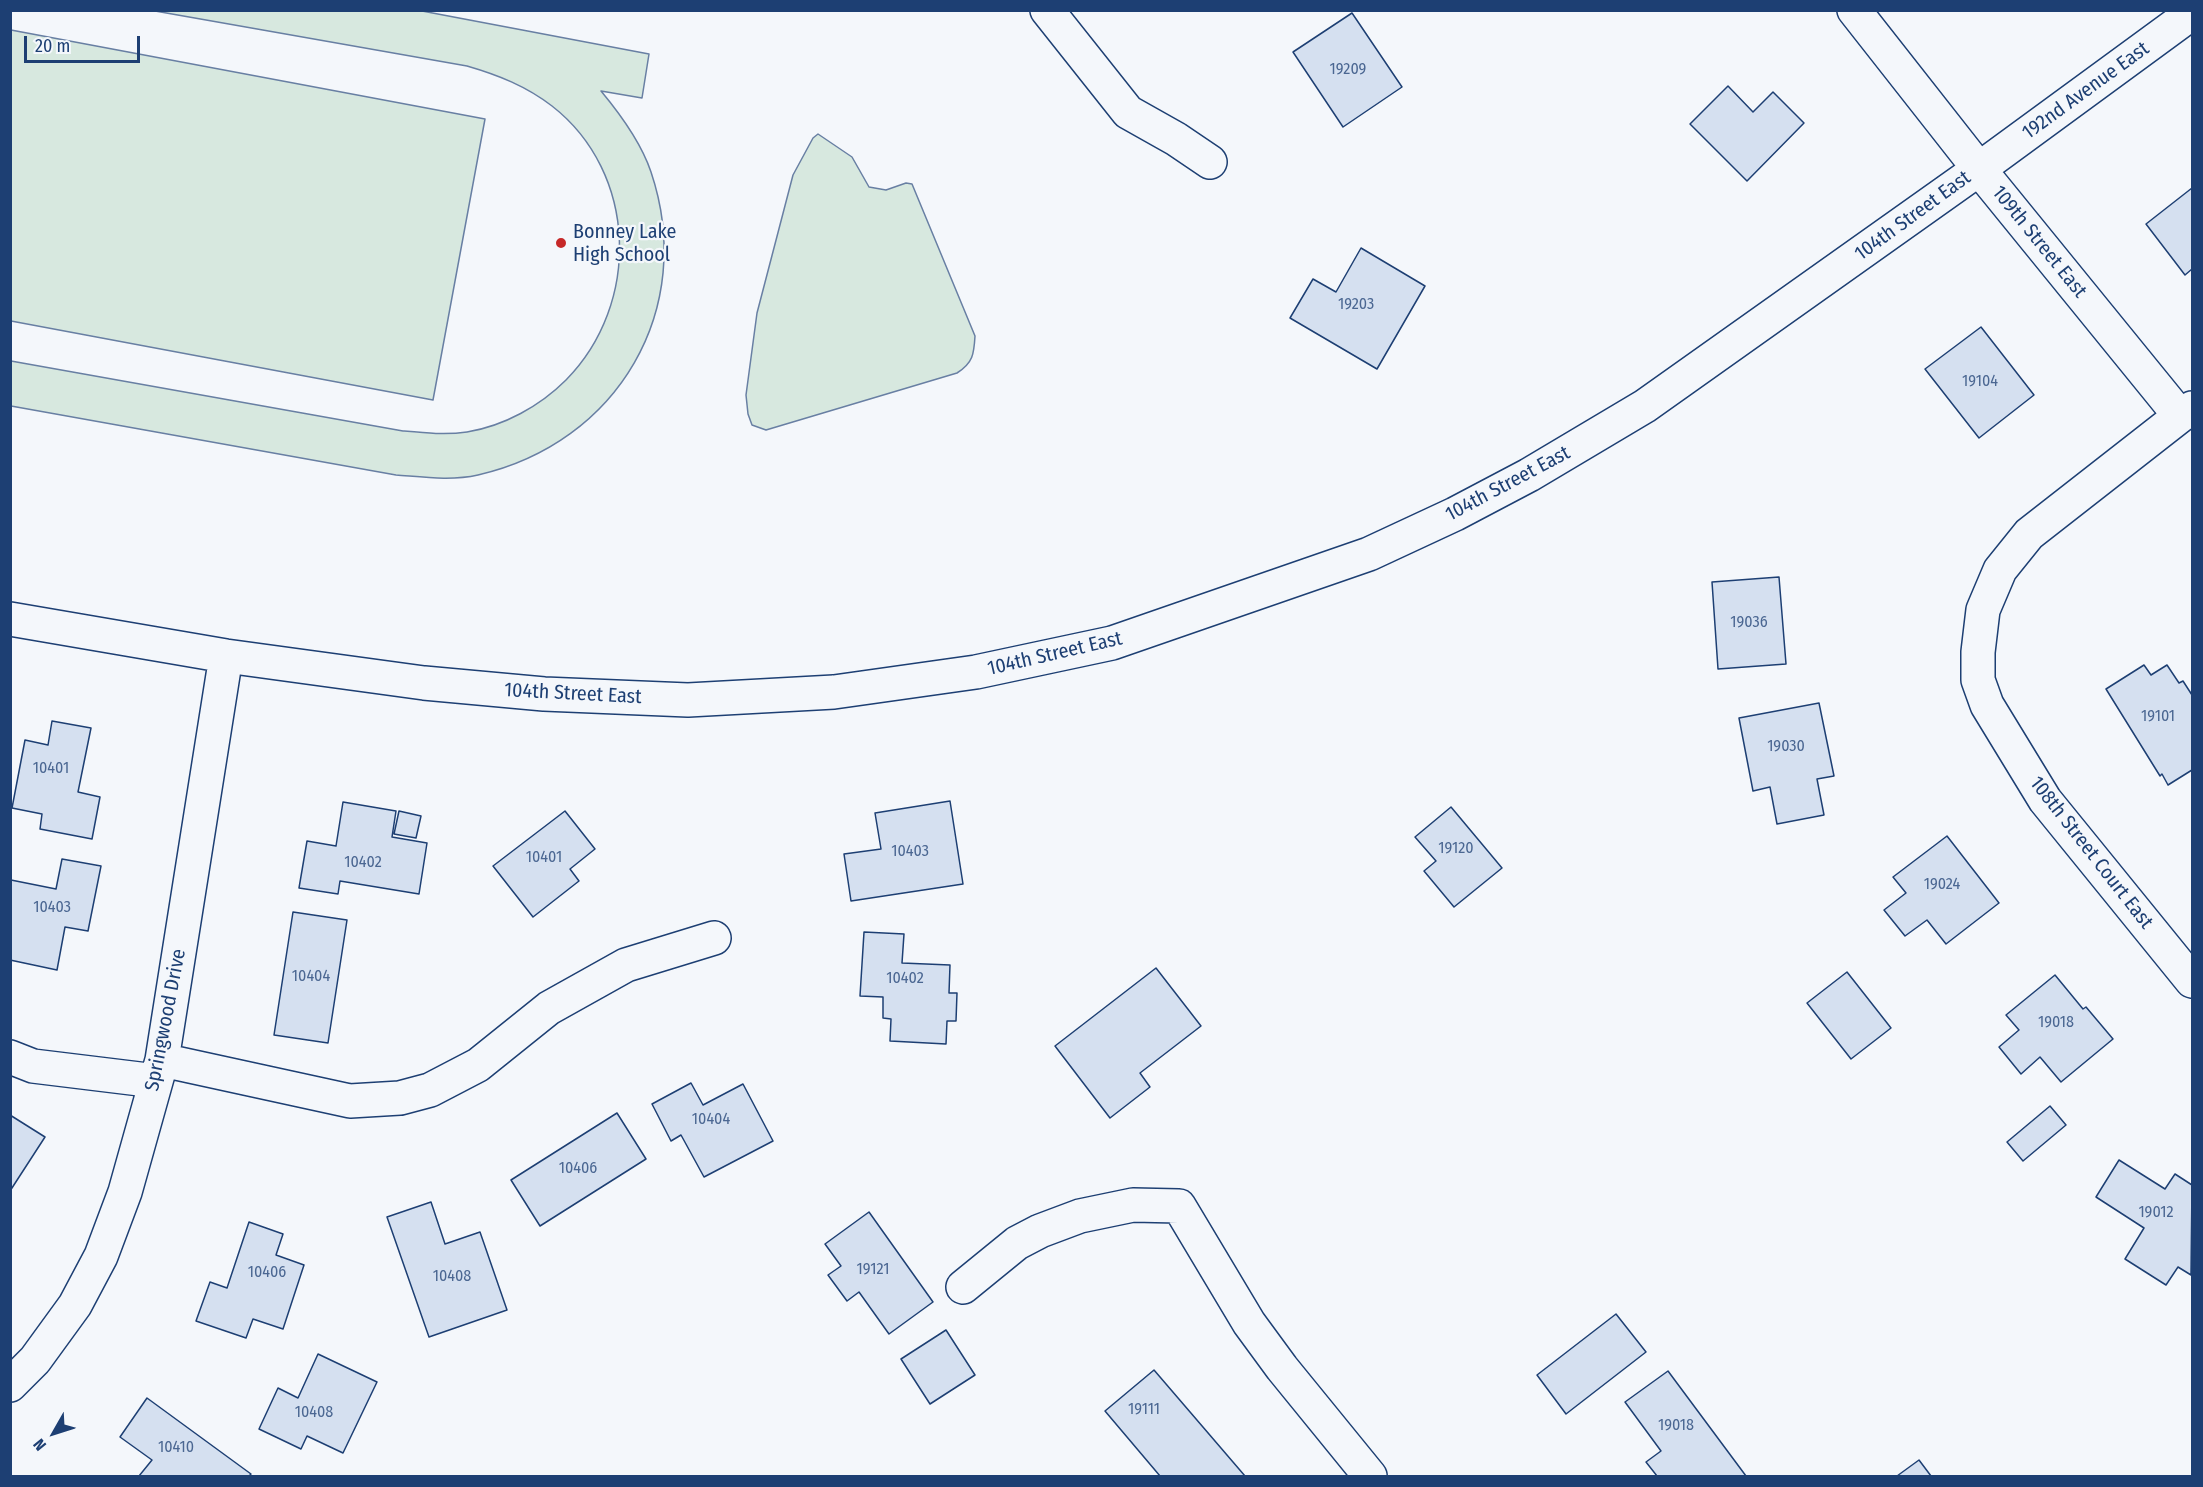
<!DOCTYPE html>
<html>
<head>
<meta charset="utf-8">
<style>
	body { margin:0 }
	#map { position:relative; width:2203px; height:1487px; overflow:hidden; background:#f4f7fb; font-family:"Fira Sans Condensed",sans-serif }
	canvas { display:block }
	.frame { position:absolute; inset:0; border:12px solid #1d3f73; pointer-events:none }
	.north { position:absolute; left:24px; top:1403px; width:60px; height:60px; -webkit-text-stroke:4px #f4f7fb; paint-order:stroke; rotate:231deg; font-size:16px; font-weight:700; line-height:24px; text-align:center; color:#1d3f73 }
	.north::after { content:''; display:block; margin:auto; width:21px; height:27px; background:#1d3f73; clip-path:polygon(50% 0,100% 100%,50% 72%,0 100%) }
	.scale { position:absolute; left:24px; top:36px; width:116px; height:27px; box-sizing:border-box; border:3px solid #1d3f73; border-top:0; padding-left:8px; font-size:18px; line-height:21px; white-space:nowrap; color:#1d3f73; -webkit-text-stroke:4px #f4f7fb; paint-order:stroke }
</style>
</head>
<body>
<div id="map">
<canvas width="2203" height="1487"></canvas>
<div class="frame"></div>
<div class="north">N</div>
<div class="scale">20 m</div>
</div>
<script>
const g = document.querySelector('canvas').getContext('2d');
g.lineJoin = 'round';
function fillPath(path, color) { g.fillStyle = color; g.fill(path, 'evenodd'); }
function trace(path, color, width, dash) { g.strokeStyle = color; g.lineWidth = width; g.lineCap = dash ? 'butt' : 'round'; g.setLineDash(dash || []); g.stroke(path); }
function write(font, color, halo, rows, align = 'center') {
  g.font = font + ' "Fira Sans Condensed",sans-serif'; g.lineWidth = 4.5; g.setLineDash([]); g.textBaseline = 'middle'; g.strokeStyle = halo; g.fillStyle = color; for (const [text, x, y, turn = 0] of rows) {
    g.save(); g.translate(x, y); g.rotate((+turn || 0) * Math.PI / 180); g.textAlign = isNaN(turn) ? turn : align; if (halo) g.strokeText(text, 0, 0); g.fillText(text, 0, 0); g.restore();
  }
}
const green = new Path2D(`
	M155 11H422L649 54 642 98 601 91C621 115 641 142 651 172 697 309 618 443 478 475 451 481 423 477 396 475L11 406V361L403 431C425 433 446 435 467 432 504 426 540 406 566 380 641 304 638 173 552 106 526 86 498 75 467 66Z
	M11 30 485 119 433 400 11 321Z
	M818 134 852 157 869 187 886 190 906 183 912 184 975 336C974 354 973 363 957 373L766 430 752 425 748 414 746 395 757 313 793 175 813 138Z`);
fillPath(green, '#d7e8df');
trace(green, '#687fa3', 1.5);
const building = new Path2D(`
	M1352 13 1402 87 1343 127 1293 52Z
	M1728 86 1753 112 1773 92 1804 123 1747 181 1690 124Z
	M2192 188V269L2185 275 2146 224Z
	M1361 248 1425 286 1377 369 1290 318 1313 279 1336 292Z
	M1981 327 2034 395 1979 438 1925 369Z
	M1779 577 1786 664 1718 669 1712 582Z
	M2144 665 2151 675 2167 665 2179 683 2183 681 2192 695V770L2168 785 2162 774 2160 776 2106 689Z
	M1819 703 1834 776 1817 779 1824 815 1777 824 1770 787 1753 791 1739 718Z
	M52 721 91 728 78 792 100 797 92 839 40 829 42 814 12 808 25 740 48 745Z
	M950 801 963 884 851 901 844 854 881 849 875 813Z
	M343 802 396 811 392 837 427 843 419 894 340 881 338 894 299 888 307 841 336 846Z
	M1451 807 1502 868 1454 907 1424 871 1436 861 1415 837Z
	M399 811 421 816 416 838 394 834Z
	M565 811 595 849 570 869 579 881 533 917 493 866Z
	M1947 836 1999 903 1946 944 1927 920 1905 936 1884 910 1906 893 1893 877Z
	M62 859 101 866 88 931 65 927 57 970 10 960 11 880 56 889Z
	M293 912 347 920 328 1043 274 1035Z
	M864 932 904 934 902 963 950 965 949 993H957L956 1021H947L946 1044 890 1041 891 1019 883 1018V997L860 996Z
	M1156 968 1201 1026 1140 1073 1150 1087 1110 1118 1055 1046Z
	M1847 972 1891 1028 1851 1059 1807 1003Z
	M2055 975 2083 1009 2086 1007 2113 1039 2061 1082 2040 1057 2021 1074 1999 1047 2019 1030 2006 1015Z
	M691 1083 703 1105 743 1084 773 1141 704 1177 681 1135 671 1141 652 1104Z
	M2050 1106 2066 1125 2023 1161 2007 1142Z
	M617 1113 646 1159 540 1226 511 1180Z
	M10 1115 45 1137 10 1191Z
	M2119 1160 2165 1189 2175 1174 2192 1185 2191 1275 2178 1267 2166 1285 2125 1259 2144 1228 2096 1197Z
	M431 1202 445 1244 480 1232 507 1310 429 1337 387 1217Z
	M869 1212 933 1302 889 1334 859 1292 847 1301 828 1275 841 1266 825 1244Z
	M249 1222 283 1234 276 1255 304 1265 283 1329 253 1319 246 1338 196 1321 210 1282 227 1288Z
	M1616 1314 1646 1352 1566 1414 1537 1375Z
	M946 1330 975 1375 930 1404 901 1359Z
	M318 1354 377 1382 343 1453 307 1436 301 1449 259 1429 278 1388 298 1398Z
	M1154 1370 1245 1476H1160L1105 1411Z
	M1668 1371 1746 1476H1657L1646 1462 1661 1451 1625 1402Z
	M147 1398 251 1474 249 1476H139L152 1460 120 1437Z
	M1919 1460 1931 1476H1897Z`);
fillPath(building, '#d5e0f0');
trace(building, '#1d3f73', 1.5);
const minor = new Path2D(`
	M1047 10 1128 112 1176 139 1210 162
	M1854 10 1979 169 2180 416
	M2192 408 2180 416 2029 534 2000 570 1983 610 1978 652V680L1987 705 2045 800 2192 981
	M10 619 226 656 424 683 544 694 688 700 834 692 976 672 1112 643 1369 554 1455 514 1529 475 1645 406 1979 169 2192 13
	M10 1057 33 1066 156 1081
	M162 1060 350 1101 400 1098 430 1090 478 1065 549 1008 626 965 714 938
	M963 1287 1017 1243 1040 1231 1080 1216 1133 1205 1179 1206 1249 1323 1282 1368 1370 1476
	M10 1385 35 1360 75 1305 101 1256 125 1192 162 1060 226 656`);
trace(minor, '#1d3f73', 36);
trace(minor, '#f4f7fb', 33);
for (const [x, y, r, color] of [
	[561,243,6,"#c62828"]
]) { const dot = new Path2D(); dot.arc(x, y, r, 0, 2 * Math.PI); g.fillStyle = color; g.fill(dot); trace(dot, '#f4f7fb', 2); }
write('16px', '#4b6792', null, [
	["19209",1348,70],
	["19203",1356,305],
	["19104",1980,382],
	["19036",1749,623],
	["19101",2158,717],
	["19030",1786,747],
	["10401",51,769],
	["19120",1456,849],
	["10403",910,852],
	["10401",544,858],
	["10402",363,863],
	["19024",1942,885],
	["10403",52,908],
	["10404",311,977],
	["10402",905,979],
	["19018",2056,1023],
	["10404",711,1120],
	["10406",578,1169],
	["19012",2156,1213],
	["19121",873,1270],
	["10406",267,1273],
	["10408",452,1277],
	["19111",1144,1410],
	["10408",314,1413],
	["19018",1676,1426],
	["10410",176,1448]
]);
write('20px', '#1d3f73', '#f4f7fb', [
	["192nd Avenue East",2086,91,-36],
	["104th Street East",1913,216,-36],
	["109th Street East",2039,242,51],
	["104th Street East",1508,484,-28],
	["104th Street East",1055,654,-13],
	["104th Street East",573,694,3],
	["108th Street Court East",2091,853,52],
	["Springwood Drive",166,1020,-79]
]);
write('20px', '#1d3f73', '#f4f7fb', [
	["Bonney Lake",573,232],
	["High School",573,255]
], 'left');
</script>
</body>
</html>
